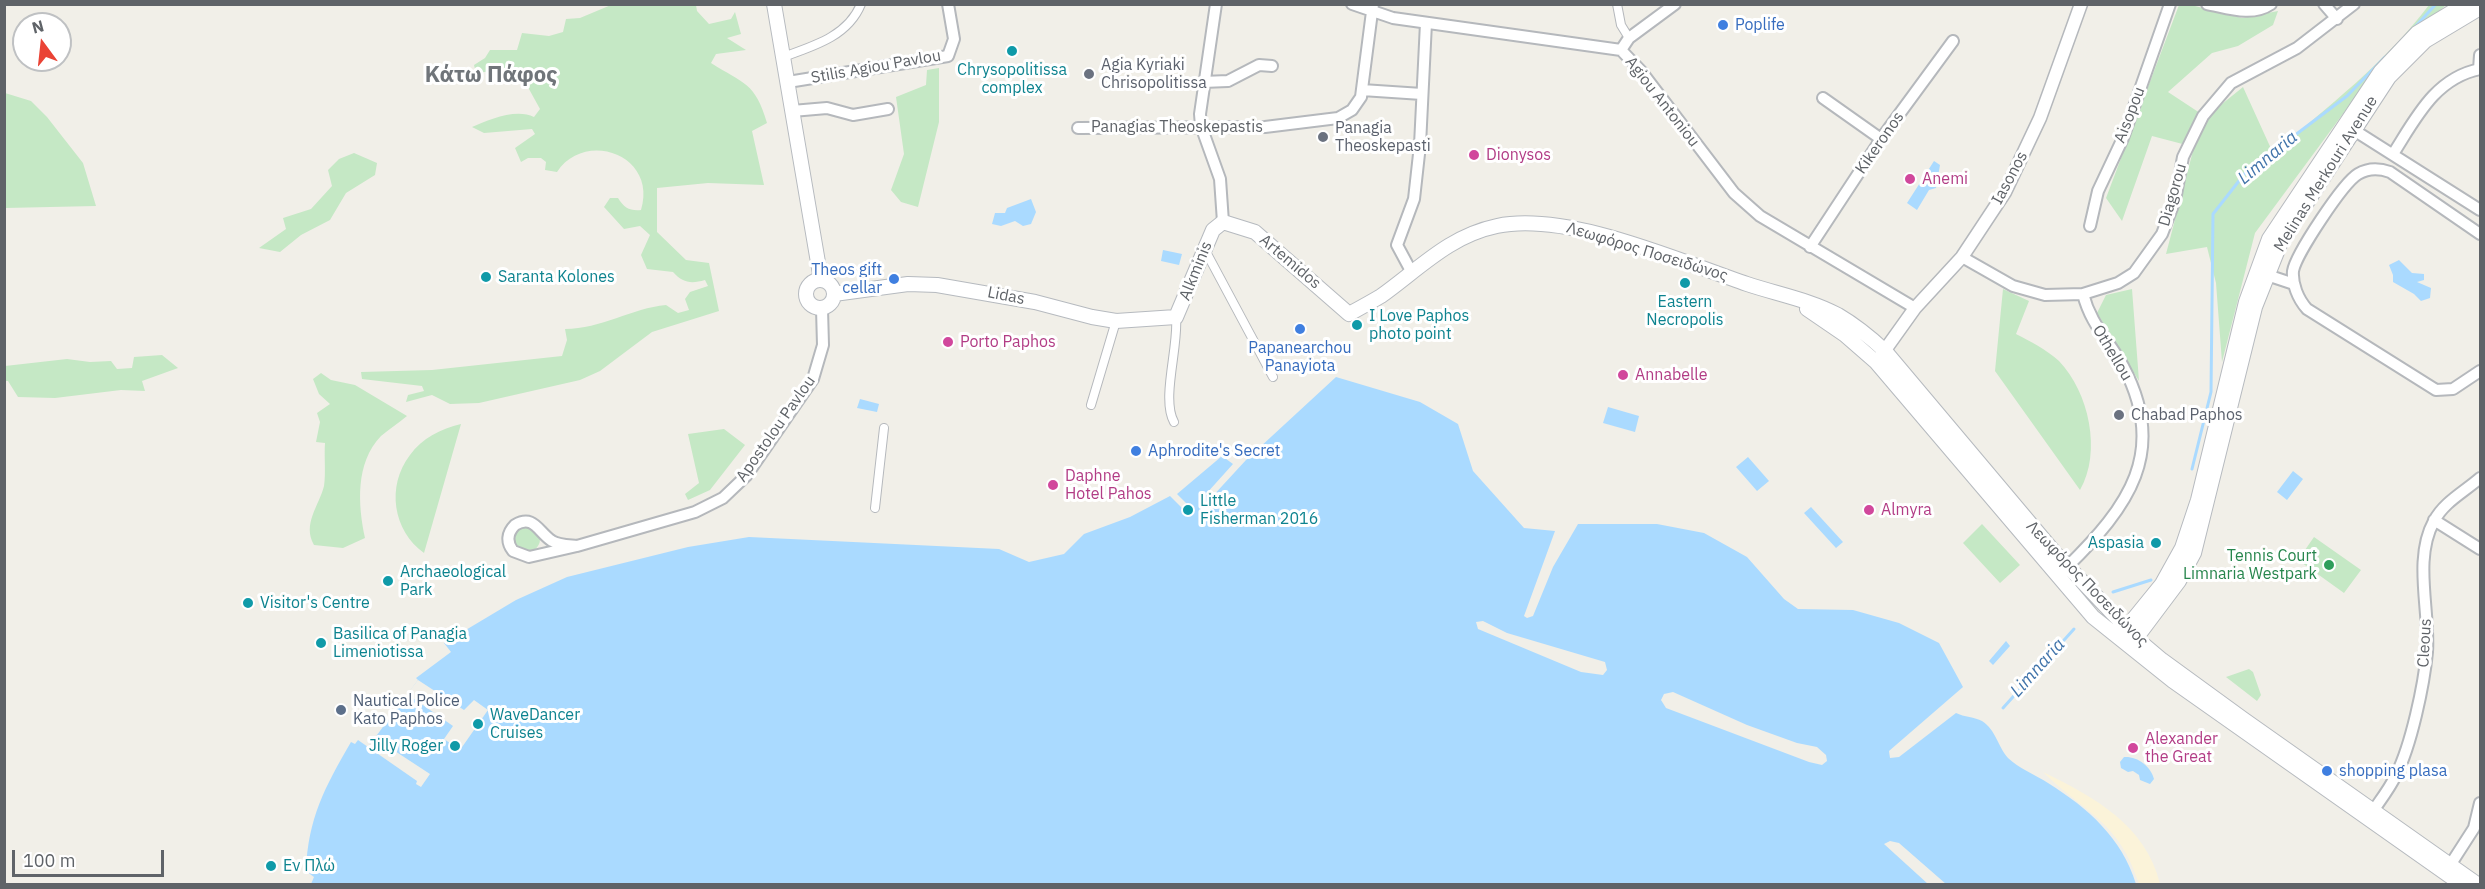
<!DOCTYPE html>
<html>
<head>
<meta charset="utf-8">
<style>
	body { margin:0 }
	#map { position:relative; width:2485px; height:889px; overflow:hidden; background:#f1efe8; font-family:"IBM Plex Sans",sans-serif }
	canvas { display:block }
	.frame { position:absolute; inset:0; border:6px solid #5f6368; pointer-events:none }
	.north { position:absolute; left:12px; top:12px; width:60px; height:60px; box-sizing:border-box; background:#fff; border:2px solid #bfc1c3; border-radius:50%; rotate:345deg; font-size:16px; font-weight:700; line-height:24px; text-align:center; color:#5f6368 }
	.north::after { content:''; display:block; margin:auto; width:21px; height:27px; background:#ea4335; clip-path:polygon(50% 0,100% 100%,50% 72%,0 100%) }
	.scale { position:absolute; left:12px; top:850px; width:152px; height:27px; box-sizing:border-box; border:3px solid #5f6368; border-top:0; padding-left:8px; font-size:18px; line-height:21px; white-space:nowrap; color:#5f6368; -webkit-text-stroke:4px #fff; paint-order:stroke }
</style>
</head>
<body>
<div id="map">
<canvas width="2485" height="889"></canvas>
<div class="frame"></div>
<div class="north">N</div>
<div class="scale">100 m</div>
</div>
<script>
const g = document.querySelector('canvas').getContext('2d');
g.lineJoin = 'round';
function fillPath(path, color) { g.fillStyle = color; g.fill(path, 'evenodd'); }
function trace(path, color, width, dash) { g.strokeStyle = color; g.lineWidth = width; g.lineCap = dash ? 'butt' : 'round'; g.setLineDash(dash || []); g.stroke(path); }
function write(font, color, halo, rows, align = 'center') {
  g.font = font + ' "IBM Plex Sans",sans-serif'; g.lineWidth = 6; g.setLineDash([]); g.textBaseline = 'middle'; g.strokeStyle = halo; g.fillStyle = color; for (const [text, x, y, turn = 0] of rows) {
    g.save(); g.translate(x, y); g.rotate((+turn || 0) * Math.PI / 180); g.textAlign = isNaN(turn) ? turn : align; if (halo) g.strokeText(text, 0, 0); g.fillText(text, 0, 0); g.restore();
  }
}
fillPath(new Path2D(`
	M611 5H696L697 11 709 24 731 19 735 12 741 34 727 38 746 50 716 54 711 63C744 84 755 82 767 123L752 131 764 185 708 183 657 188V232L686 260 709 263 719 311 652 332 600 371 580 380 479 403 450 404 432 395 406 402 408 395 424 391 422 386 362 379 361 372 432 370 562 356 567 340 565 329C601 329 632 308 666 305L678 313 689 310 685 299 690 292 708 286 705 280C691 284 683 283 673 272L647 269 641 255 650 235 640 226 624 229 604 207 610 198H618C624 208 630 211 641 210 658 155 585 129 557 172L545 170 546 162 541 158H528L521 162 515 148 535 134 532 129 484 133 472 127C488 120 516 108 534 117L540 109 524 80 510 69 476 73 474 65 485 58 490 50H517L522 33 549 36 563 32 566 19 580 18Z
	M2179 5H2191L2242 18 2278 11 2273 25 2238 46 2212 53 2168 92 2206 117 2243 87 2273 153C2328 107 2386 62 2429 5H2446L2382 61 2255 233 2222 362 2216 283 2207 247 2166 254 2194 147 2152 136 2122 221 2106 198Z
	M939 68V122L918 207 901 202 891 190 904 154 896 97 926 85 927 70Z
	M5 93 31 101 47 117 83 163 96 206 5 208Z
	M354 153 377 163 375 175 346 193 330 220 301 235 280 252 259 248 286 229 283 218 311 209 332 186 328 170 339 159Z
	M2003 289 2029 301 2016 334C2030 341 2047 350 2059 361 2089 392 2102 452 2080 490L1995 371Z
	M2132 289 2139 381 2097 313 2106 295Z
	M162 355 178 368 142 381 145 391 121 390 55 398 18 397 8 381H5V366L67 359 90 362 111 361 117 369 132 368 134 357Z
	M321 373 331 380 355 385 407 416C399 423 389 429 381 436 355 463 358 505 365 538L343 548 314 545C302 524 319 506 324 486 326 474 324 456 325 443L316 442 320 422 317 413 330 404 319 394 313 379Z
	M461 424 424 553C393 531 386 486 410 455 422 438 441 429 461 424Z
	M724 429 745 445 710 490 688 500 685 494 699 483 688 434Z
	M1982 524 2020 565 2000 583 1963 543Z
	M514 539a13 13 0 1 1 26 0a13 13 0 1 1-26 0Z
	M2314 537 2361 570 2344 593 2298 560Z
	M2249 669 2253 672 2261 695 2257 701 2226 677Z`), '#c5e8c5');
fillPath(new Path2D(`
	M2043 772C2094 797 2146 825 2160 884H2139C2119 821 2086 814 2043 772Z`), '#fbf3d9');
fillPath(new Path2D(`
	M1934 161 1940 165 1936 188 1929 190 1917 210 1907 203Z
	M1031 199 1036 212 1031 224 1023 226 1015 221 1001 226 992 224 995 213H1005L1007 208Z
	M1163 250 1182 254 1179 265 1161 261Z
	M2399 260 2412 273 2424 274V280L2417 282 2431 288 2430 298 2421 301 2414 294 2393 282V275L2389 265Z
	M1336 377 1420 402 1458 424 1473 471 1524 528 1555 531 1524 616 1527 618 1533 616 1553 567 1578 524H1657L1704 533 1747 557 1784 599 1798 609 1853 610 1899 623 1939 643 1963 687 1889 751 1890 758 1899 757 1956 713C1964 717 1975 717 1982 721 1996 730 1998 747 2008 758 2018 768 2036 775 2048 783 2088 808 2122 838 2136 884H311L314 877 306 871C308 818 325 787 351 742L355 744 358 740 368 747 418 680 416 678 451 652 444 643 516 600 567 577 688 547 749 537 999 549 1029 562 1064 554 1084 534 1130 517 1170 496 1187 513 1192 509 1177 494 1222 456 1233 464 1206 494 1211 498 1246 460Z
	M860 399 879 404 877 412 857 408Z
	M1608 407 1639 416 1635 432 1603 423Z
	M1748 457 1769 481 1757 491 1736 467Z
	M2293 471 2303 479 2287 500 2277 492Z
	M1811 507 1843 542 1836 548 1804 513Z
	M2006 641 2010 646 1993 665 1989 661Z
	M2124 757C2137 756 2151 766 2154 779L2150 784 2140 780 2139 775 2133 771 2128 772 2121 768 2120 762Z`), '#aadaff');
fillPath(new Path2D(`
	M1483 621 1507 633 1605 662 1607 670 1603 675 1581 672 1478 629 1476 622Z
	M418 680 464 710 474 700 488 710 460 750 444 739 453 726 407 694Z
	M1673 692 1747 725 1797 743 1817 747 1826 755 1827 761 1822 765 1809 762 1666 708 1661 700 1664 694Z
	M375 738 430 774 421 787 416 784 417 781 368 747Z
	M1890 841 1899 843 1946 884H1928L1884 844Z`), '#f1efe8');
trace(new Path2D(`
	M2415 27 2436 4
	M2192 469 2211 392 2213 214 2246 172 2347 96 2385 57
	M2113 592 2151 580
	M2003 708 2074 629`), '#aadaff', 3);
const pedestrian = new Path2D(`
	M1617 4 1621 25 1629 38
	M783 57C814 46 848 36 861 4
	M1205 250 1273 377
	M1091 405 1116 321
	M1174 422C1161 399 1179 346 1176 317
	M875 508 884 428`);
const minor = new Path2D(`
	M1216 4 1200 114 1201 126 1220 179 1223 222
	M1352 4 1393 18 1621 50 1641 71 1734 193 1760 216 1915 308
	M2207 4C2228 8 2252 17 2271 4
	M2324 4 2337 19
	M1621 50 1629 38 1675 4
	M2479 69 2480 55
	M788 82 948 56 954 39 948 4
	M1203 82 1228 81 1259 65 1272 66
	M1362 90 1422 94
	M1823 98 1881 139
	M792 111 827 108 853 115 888 109
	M2349 127 2480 210
	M1078 128 1265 127 1338 118 1352 110 1361 97 1373 4
	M2393 154C2416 118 2435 78 2480 69
	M2090 226 2098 191 2123 138 2170 4
	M2480 234 2390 172C2379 168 2368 168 2358 174 2343 183 2296 254 2293 271 2292 284 2298 299 2307 309L2436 390 2453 389 2480 371
	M1810 247 1881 139 1953 41
	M1962 257 2013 286 2045 295 2083 294 2118 283 2134 273 2162 234 2175 200 2183 157 2203 116 2231 83 2297 48 2354 4
	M1411 271 1397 245 1414 199 1420 145 1426 23
	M2267 275 2294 284
	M2434 520 2480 549
	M577 546C568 545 559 545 552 541 538 532 534 514 515 525 507 533 506 542 513 551L529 557 577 546 695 512 723 498 746 476 813 379 823 345 822 309
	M2067 567C2128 507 2169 452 2123 366 2108 339 2091 325 2083 294
	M2369 817C2378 803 2389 790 2396 775 2411 746 2424 685 2427 652 2430 610 2413 559 2434 521 2444 502 2464 492 2480 478
	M2447 870 2474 828 2480 803`);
const tertiary = new Path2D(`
	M1880 357 1915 308 1962 257 2005 192 2040 118 2081 4`);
const secondary = new Path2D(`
	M774 4 821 280
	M806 294a14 14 0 1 1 28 0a14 14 0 1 1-28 0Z
	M834 294 908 284 937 285 1035 302 1092 317 1116 321 1176 317 1213 230 1223 222 1255 232 1349 314C1360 308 1371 302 1381 296 1419 269 1449 236 1497 226 1567 211 1679 261 1747 284 1777 294 1810 300 1838 315 1855 325 1870 337 1885 351L2055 553 2136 638 2162 660 2243 719 2477 884
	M1807 309 1845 335 1876 362 2093 617 2173 681 2461 884
	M2123 632 2162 584 2182 548 2198 500 2246 302 2269 239 2381 71 2417 33 2465 4
	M2131 645 2179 581 2194 553 2255 307 2281 242 2389 77 2425 41 2480 8`);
trace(pedestrian, '#b5b8bc', 10);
trace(minor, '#b5b8bc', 14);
trace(tertiary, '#b5b8bc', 15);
trace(secondary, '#b6babf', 16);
trace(pedestrian, '#fff', 8);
trace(minor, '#fff', 10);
trace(tertiary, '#fff', 12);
trace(secondary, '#fff', 14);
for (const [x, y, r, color] of [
	[1723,25,6,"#3f7fe0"],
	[1012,51,6,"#0f9aa8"],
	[1089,74,6,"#6b7280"],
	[1323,137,6,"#6b7280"],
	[1474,155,6,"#d1479c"],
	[1910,179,6,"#d1479c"],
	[486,277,6,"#0f9aa8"],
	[894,279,6,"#3f7fe0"],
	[1685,283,6,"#0f9aa8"],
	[1357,325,6,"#0f9aa8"],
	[1300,329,6,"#3f7fe0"],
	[948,342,6,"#d1479c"],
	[1623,375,6,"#d1479c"],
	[2119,415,6,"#6b7280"],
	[1136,451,6,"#3f7fe0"],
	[1053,485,6,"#d1479c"],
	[1188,510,6,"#0f9aa8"],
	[1869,510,6,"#d1479c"],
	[2156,543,6,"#0f9aa8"],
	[2329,565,6,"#2e9e5b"],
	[388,581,6,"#0f9aa8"],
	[248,603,6,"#0f9aa8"],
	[321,643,6,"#0f9aa8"],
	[341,710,6,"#5c6f8a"],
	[478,724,6,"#0f9aa8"],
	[455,746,6,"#0f9aa8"],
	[2133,748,6,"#d1479c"],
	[2327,771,6,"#3f7fe0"],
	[271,866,6,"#0f9aa8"]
]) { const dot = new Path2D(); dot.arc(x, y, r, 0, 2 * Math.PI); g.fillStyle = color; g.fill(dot); trace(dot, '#fff', 2); }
write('16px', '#366cbe', '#fff', [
	["Poplife",1735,25],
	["Theos gift",882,270,"right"],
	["cellar",882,288,"right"],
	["Papanearchou",1300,348,"center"],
	["Panayiota",1300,366,"center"],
	["Aphrodite's Secret",1148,451],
	["shopping plasa",2339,771]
], 'left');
write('16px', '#5b616d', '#fff', [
	["Agia Kyriaki",1101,65],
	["Chrisopolitissa",1101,83],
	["Panagia",1335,128],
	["Theoskepasti",1335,146],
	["Chabad Paphos",2131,415]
], 'left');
write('16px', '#5f6368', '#fff', [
	["Stilis Agiou Pavlou",876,67,-10],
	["Agiou Antoniou",1662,102,52],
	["Aisopou",2130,115,-69],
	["Panagias Theoskepastis",1177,127],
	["Kikeronos",1880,143,-55],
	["Melinas Merkouri Avenue",2326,174,-58],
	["Iasonos",2010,178,-62],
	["Diagorou",2173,195,-74],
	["Λεωφόρος Ποσειδώνος",1647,252,17],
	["Artemidos",1290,262,40],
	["Alkminis",1196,271,-68],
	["Lidas",1006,296,11],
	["Othellou",2112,353,59],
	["Apostolou Pavlou",776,429,-55],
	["Λεωφόρος Ποσειδώνος",2087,584,46],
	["Cleous",2425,643,-87]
]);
write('16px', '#0d838f', '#fff', [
	["Chrysopolitissa",1012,70,"center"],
	["complex",1012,88,"center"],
	["Saranta Kolones",498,277],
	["Eastern",1685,302,"center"],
	["Necropolis",1685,320,"center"],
	["I Love Paphos",1369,316],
	["photo point",1369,334],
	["Little",1200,501],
	["Fisherman 2016",1200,519],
	["Aspasia",2144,543,"right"],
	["Archaeological",400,572],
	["Park",400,590],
	["Visitor's Centre",260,603],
	["Basilica of Panagia",333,634],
	["Limeniotissa",333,652],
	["WaveDancer",490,715],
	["Cruises",490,733],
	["Jilly Roger",443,746,"right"],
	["Εν Πλώ",283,866]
], 'left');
write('16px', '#b23c85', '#fff', [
	["Dionysos",1486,155],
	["Anemi",1922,179],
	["Porto Paphos",960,342],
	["Annabelle",1635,375],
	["Daphne",1065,476],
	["Hotel Pahos",1065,494],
	["Almyra",1881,510],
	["Alexander",2145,739],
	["the Great",2145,757]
], 'left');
write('16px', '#27864d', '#fff', [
	["Tennis Court",2317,556],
	["Limnaria Westpark",2317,574]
], 'right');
write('16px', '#4e5e75', '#fff', [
	["Nautical Police",353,701],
	["Kato Paphos",353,719]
], 'left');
write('italic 18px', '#4174aa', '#fff', [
	["Limnaria",2268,158,-40],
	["Limnaria",2038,668,-48]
]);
write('bold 22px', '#70757a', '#fff', [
	["Κάτω Πάφος",491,76]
]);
</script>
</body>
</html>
